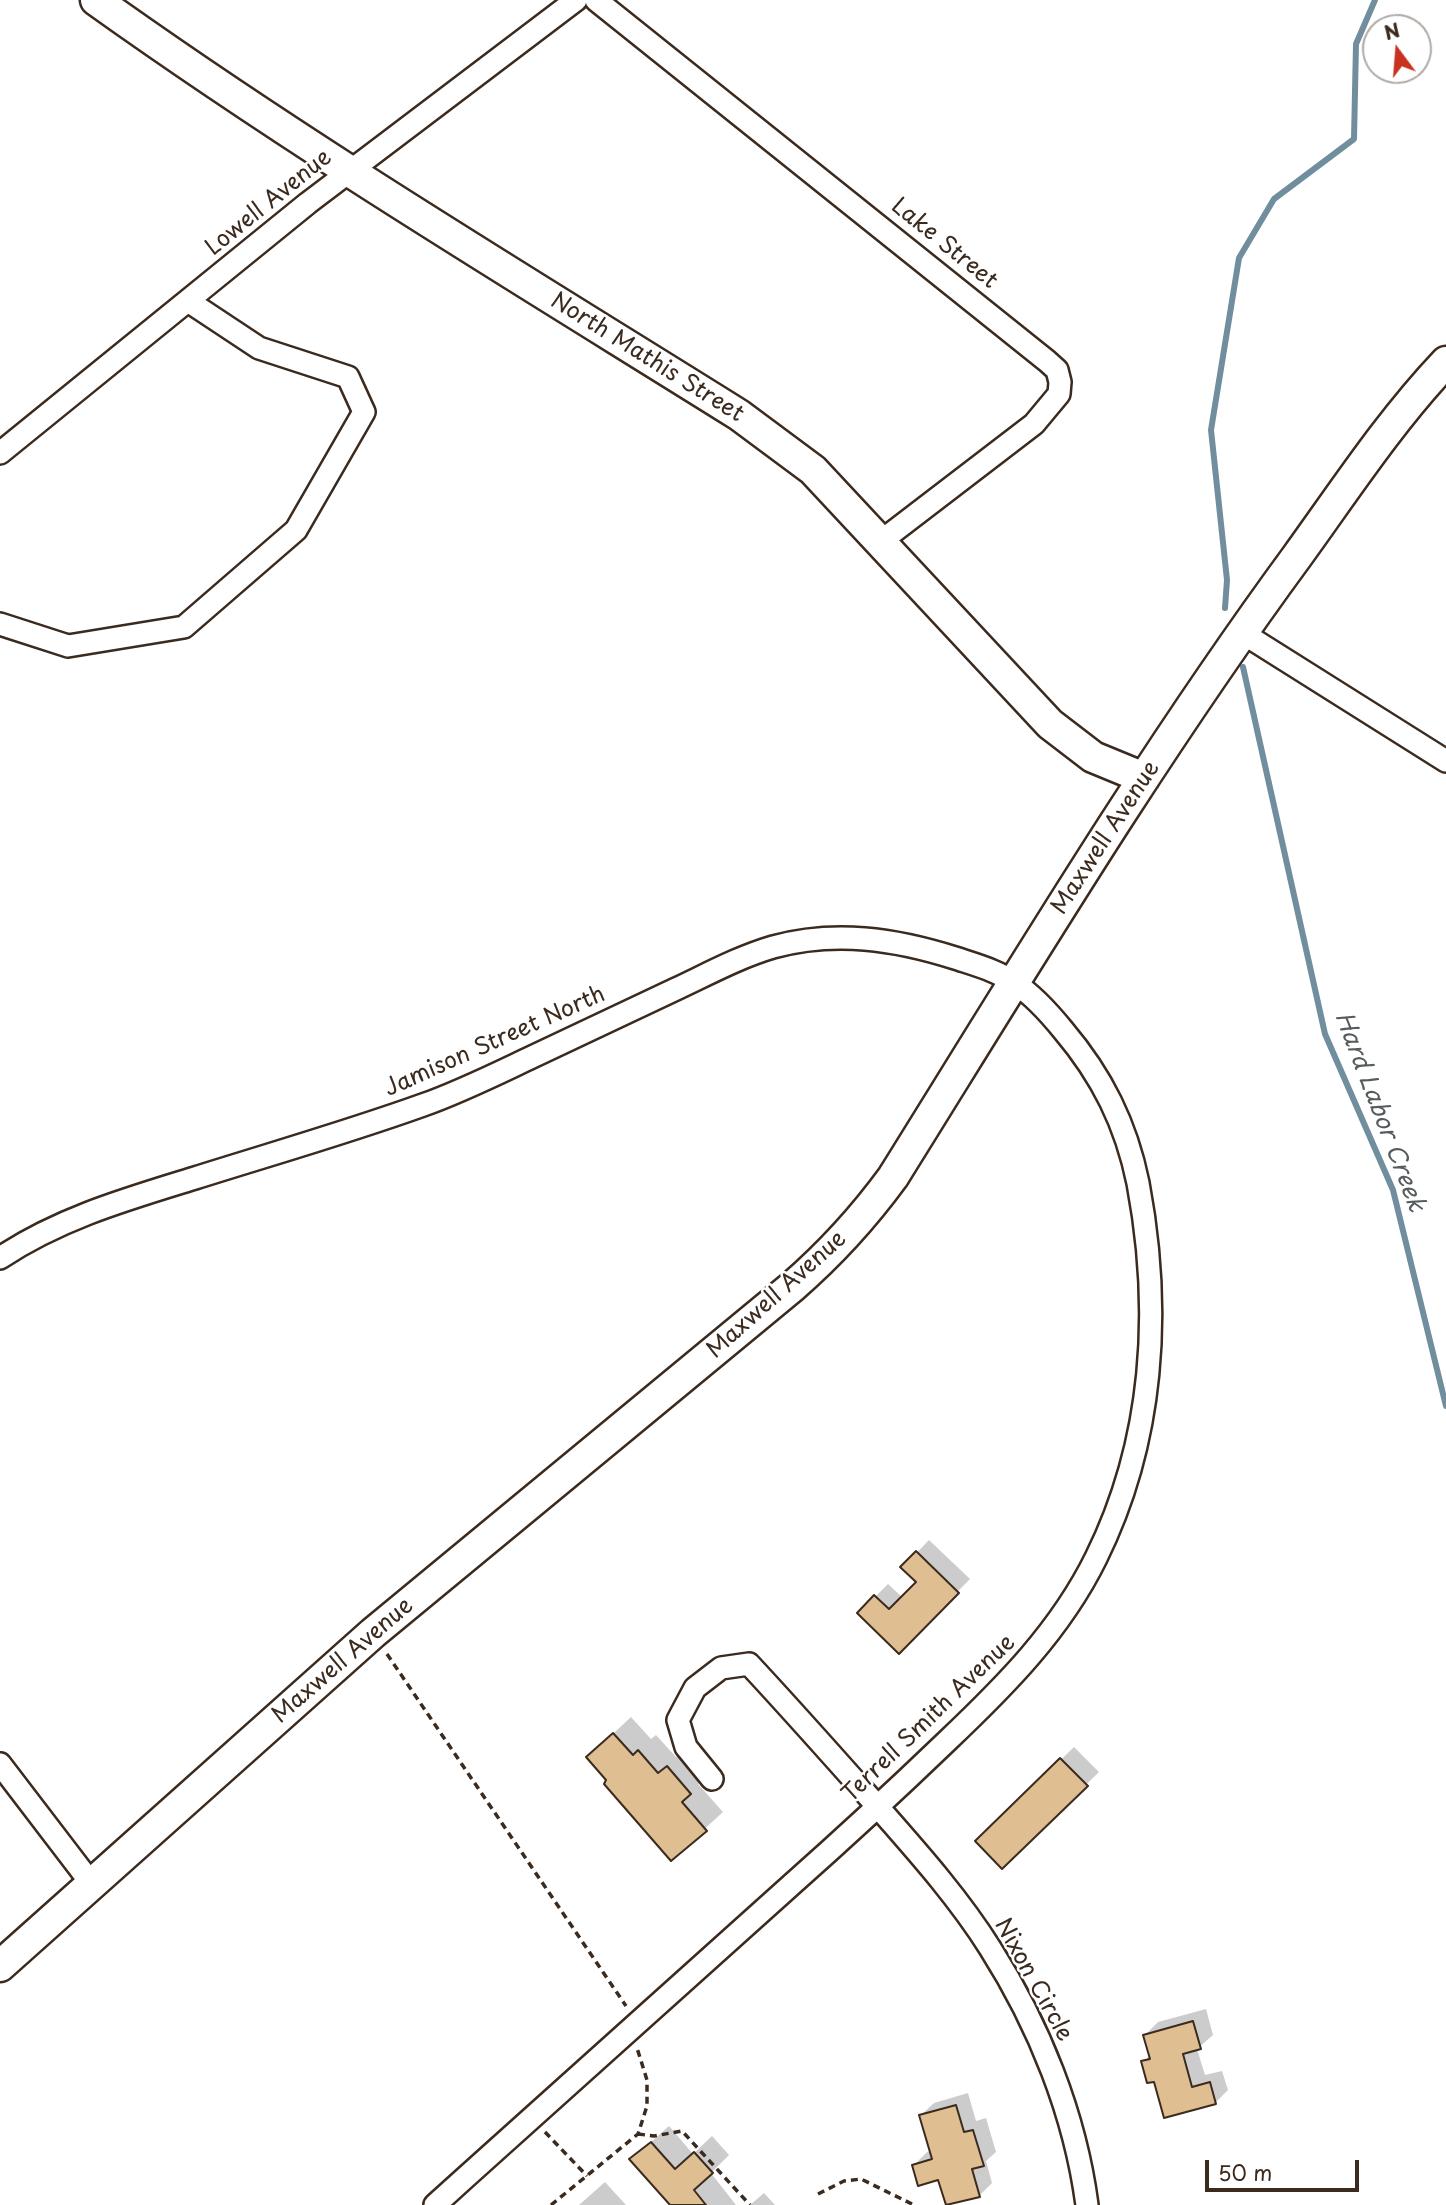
<!DOCTYPE html>
<html>
<head>
<meta charset="utf-8">
<style>
	body { margin:0 }
	#map { position:relative; width:1446px; height:2205px; overflow:hidden; background:#fff; font-family:"Playpen Sans",sans-serif }
	canvas { display:block }
	.north { position:absolute; left:1362px; top:14px; width:70px; height:70px; box-sizing:border-box; background:#fff; border:2px solid #b1aaa5; border-radius:50%; rotate:344deg; font-size:19px; font-weight:700; line-height:28px; text-align:center; color:#3b2a1e }
	.north::after { content:''; display:block; margin:auto; width:24px; height:32px; background:#c8321e; clip-path:polygon(50% 0,100% 100%,50% 72%,0 100%) }
	.scale { position:absolute; left:1205px; top:2160px; width:154px; height:32px; box-sizing:border-box; border:4px solid #3b2a1e; border-top:0; padding-left:9px; font-size:21px; line-height:24px; white-space:nowrap; color:#3b2a1e; -webkit-text-stroke:5px #fff; paint-order:stroke }
</style>
</head>
<body>
<div id="map">
<canvas width="1446" height="2205"></canvas>
<div class="north">N</div>
<div class="scale">50 m</div>
</div>
<script>
const g = document.querySelector('canvas').getContext('2d');
g.lineJoin = 'round';
function fillPath(path, color) { g.fillStyle = color; g.fill(path, 'evenodd'); }
function trace(path, color, width, dash) { g.strokeStyle = color; g.lineWidth = width; g.lineCap = dash ? 'butt' : 'round'; g.setLineDash(dash || []); g.stroke(path); }
function write(font, color, halo, rows, align = 'center') {
  g.font = font + ' "Playpen Sans",sans-serif'; g.lineWidth = 5; g.setLineDash([]); g.textBaseline = 'middle'; g.strokeStyle = halo; g.fillStyle = color; for (const [text, x, y, turn = 0] of rows) {
    g.save(); g.translate(x, y); g.rotate((+turn || 0) * Math.PI / 180); g.textAlign = isNaN(turn) ? turn : align; if (halo) g.strokeText(text, 0, 0); g.fillText(text, 0, 0); g.restore();
  }
}
fillPath(new Path2D(`
	M929 1540 970 1579 899 1651 859 1613 888 1584 903 1598 919 1582 903 1567Z
	M631 1717 651 1739 656 1735 676 1757 685 1750 707 1775 698 1784 723 1812 672 1859 588 1757Z
	M1074 1747 1099 1772 1002 1867 977 1841Z
	M1206 2009 1213 2035 1197 2049 1205 2075 1222 2071 1228 2090 1215 2103 1156 2081 1143 2062 1151 2054 1145 2035 1158 2022Z
	M968 2093 976 2121 986 2118 996 2152 986 2161 992 2183 979 2196 948 2205 940 2178 914 2165 927 2152 932 2151 921 2115 934 2103Z
	M669 2126 693 2154 712 2136 729 2155 711 2173 736 2205H672L632 2159Z
	M605 2182 626 2205H579Z
	M764 2193 775 2205H750Z`), '#0003');
trace(new Path2D(`
	M1225 608 1227 580 1211 430 1239 258 1274 199 1354 139 1356 44 1375 0
	M1243 667 1325 1034 1393 1190 1446 1406`), '#718e9f', 6);
const building = new Path2D(`
	M916 1551 959 1593 899 1654 857 1613 874 1595 889 1609 916 1582 900 1567Z
	M613 1733 633 1755 638 1750 658 1773 667 1766 691 1794 682 1802 707 1831 671 1861 604 1784 606 1780 586 1757Z
	M1060 1758 1088 1786 1002 1869 975 1841Z
	M1193 2021 1201 2049 1183 2054 1192 2087 1210 2082 1216 2104 1164 2118 1154 2082 1147 2083 1141 2061 1150 2059 1143 2035Z
	M956 2105 964 2132 973 2130 984 2166 972 2169 980 2197 946 2205 938 2180 918 2186 912 2165 932 2159 919 2115Z
	M651 2142 675 2169 694 2152 713 2173 694 2190 706 2205H670L629 2159Z`);
fillPath(building, '#dfbe92');
trace(building, '#3b2a1e', 2);
const street = new Path2D(`
	M596 0 1047 361 1057 370 1060 382 1059 394 1034 424 880 542
	M0 453 308 203 576 0
	M0 624 68 646 184 627 296 530 364 412 348 377 259 348 188 301
	M1241 632 1446 761
	M0 1258C60 1218 127 1199 195 1178 271 1154 348 1132 423 1105 460 1092 496 1074 532 1057 580 1034 628 1012 676 989 708 974 739 957 773 947 835 930 895 939 955 958 976 965 999 971 1016 984 1034 996 1050 1014 1063 1030 1102 1076 1126 1124 1138 1183 1162 1310 1154 1441 1096 1558 1060 1631 1005 1686 946 1742 895 1791 843 1839 790 1886 672 1992 553 2098 435 2205
	M0 1764 91 1883
	M712 1779 686 1747 678 1720 695 1688 721 1668 749 1664C790 1708 830 1753 870 1798 912 1846 956 1894 990 1948 1039 2025 1075 2114 1087 2205`);
const secondary = new Path2D(`
	M96 0C303 148 523 280 739 415L813 470 1050 724 1093 757 1144 778
	M0 1966 373 1633 792 1287C830 1254 863 1218 893 1177 1024 967 1151 755 1298 555 1345 490 1390 421 1446 362`);
trace(street, '#3b2a1e', 26);
trace(secondary, '#3b2a1e', 35);
trace(new Path2D(`
	M387 1654 626 2006
	M545 2132 587 2176
	M638 2134 654 2136 682 2131 750 2205
	M818 2194 844 2181 861 2179 914 2205
	M551 2205 638 2134 647 2106V2080L637 2048`), '#3b2a1e', 3.5, [7, 5]);
trace(street, '#fff', 21);
trace(secondary, '#fff', 30);
write('23px', '#3b2a1e', '#fff', [
	["Lowell Avenue",269,203,-39],
	["Lake Street",944,244,39],
	["North Mathis Street",647,358,32],
	["Maxwell Avenue",1106,838,-57],
	["Jamison Street North",495,1042,-24],
	["Maxwell Avenue",777,1295,-42],
	["Maxwell Avenue",343,1661,-41],
	["Terrell Smith Avenue",929,1719,-44],
	["Nixon Circle",1033,1980,61]
]);
write('italic 24px', '#565c5e', '#fff', [
	["Hard Labor Creek",1379,1112,69]
]);
</script>
</body>
</html>
